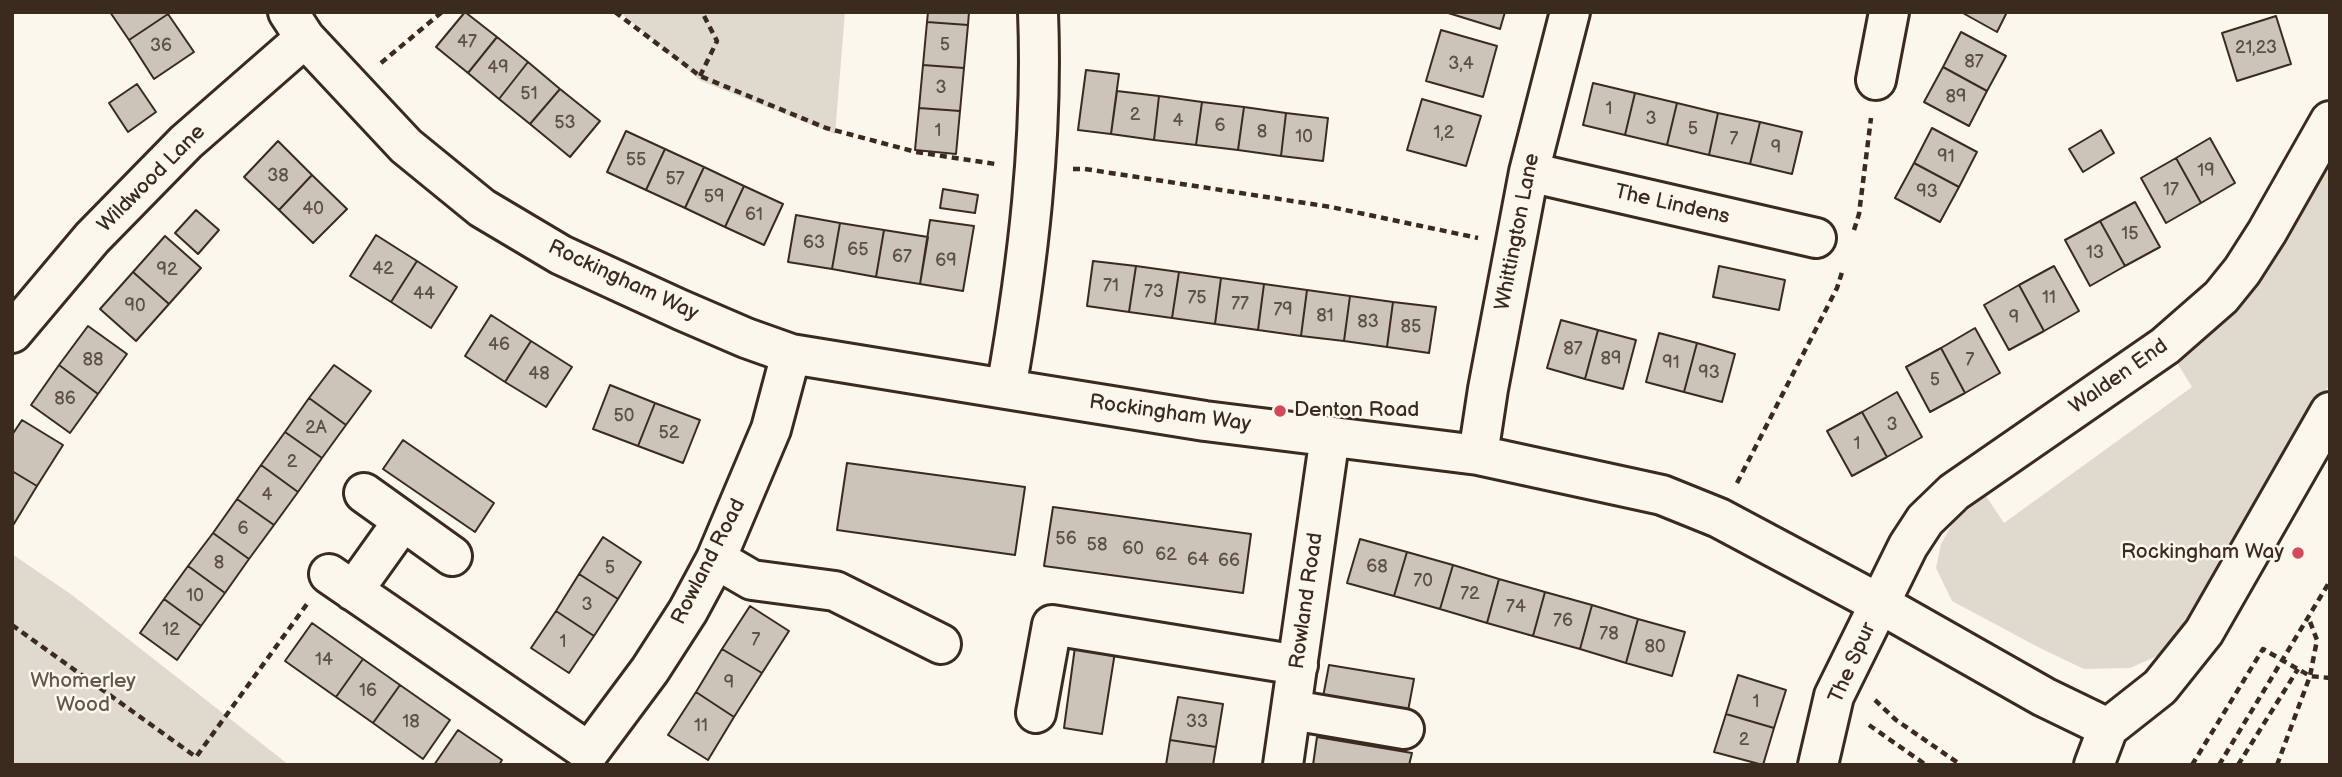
<!DOCTYPE html>
<html>
<head>
<meta charset="utf-8">
<style>
	body { margin:0 }
	#map { position:relative; width:2342px; height:777px; overflow:hidden; background:#fbf7ec; font-family:"Balsamiq Sans",sans-serif }
	canvas { display:block }
	.frame { position:absolute; inset:0; border:14px solid #3b2a1e; pointer-events:none }
</style>
</head>
<body>
<div id="map">
<canvas width="2342" height="777"></canvas>
<div class="frame"></div>
</div>
<script>
const g = document.querySelector('canvas').getContext('2d');
g.lineJoin = 'round';
function fillPath(path, color) { g.fillStyle = color; g.fill(path, 'evenodd'); }
function trace(path, color, width, dash) { g.strokeStyle = color; g.lineWidth = width; g.lineCap = dash ? 'butt' : 'round'; g.setLineDash(dash || []); g.stroke(path); }
function write(font, color, halo, rows, align = 'center') {
  g.font = font + ' "Balsamiq Sans",sans-serif'; g.lineWidth = 5; g.setLineDash([]); g.textBaseline = 'middle'; g.strokeStyle = halo; g.fillStyle = color; for (const [text, x, y, turn = 0] of rows) {
    g.save(); g.translate(x, y); g.rotate((+turn || 0) * Math.PI / 180); g.textAlign = isNaN(turn) ? turn : align; if (halo) g.strokeText(text, 0, 0); g.fillText(text, 0, 0); g.restore();
  }
}
fillPath(new Path2D(`
	M620 12H845L835 134 701 81Z
	M2330 164V383L2196 622 2164 653 2130 668 2084 669 2038 647 1952 601 1936 568 1941 544 1955 519 1986 496 2004 523 2192 387 2174 358 2237 307Z
	M12 554 72 595 289 765H12Z`), '#dfd9ce');
const building = new Path2D(`
	M110 12H167L168 14 129 40Z
	M465 12 497 37 468 73 436 47Z
	M928 12H969L968 25 927 22Z
	M1445 12H1505L1500 29Z
	M1961 12H2007L1997 32Z
	M168 14 194 52 154 79 129 40Z
	M2276 16 2291 64 2237 81 2222 33Z
	M927 22 968 25 964 68 923 65Z
	M1441 30 1497 46 1483 97 1426 81Z
	M1961 32 2006 56 1987 91 1943 67Z
	M497 37 528 62 499 99 468 73Z
	M528 62 560 89 530 124 499 99Z
	M923 65 964 68 960 111 919 108Z
	M1943 67 1987 91 1969 126 1924 102Z
	M1086 70 1119 74 1111 134 1078 130Z
	M1593 83 1635 93 1625 135 1583 125Z
	M137 84 156 112 128 132 109 103Z
	M560 89 600 121 570 157 530 124Z
	M1117 91 1159 96 1154 140 1111 134Z
	M1635 93 1677 103 1667 145 1625 135Z
	M1159 96 1202 102 1196 145 1154 140Z
	M1422 99 1481 116 1466 166 1407 150Z
	M1202 102 1244 107 1238 150 1196 145Z
	M1677 103 1718 113 1709 155 1667 145Z
	M1244 107 1286 113 1281 156 1238 150Z
	M919 108 960 111 956 154 915 150Z
	M1286 113 1328 118 1323 161 1281 156Z
	M1718 113 1760 122 1750 164 1709 155Z
	M1760 122 1802 132 1792 174 1750 164Z
	M1932 128 1977 152 1959 187 1914 163Z
	M2101 130 2114 153 2083 172 2069 149Z
	M626 131 665 149 646 190 607 172Z
	M2210 138 2235 183 2201 203 2176 158Z
	M278 141 312 175 279 210 244 177Z
	M665 149 704 167 685 208 646 190Z
	M2176 158 2201 203 2166 223 2141 178Z
	M1914 163 1959 187 1940 222 1895 198Z
	M704 167 744 186 725 227 685 208Z
	M312 175 347 209 313 243 279 210Z
	M744 186 783 204 764 245 725 227Z
	M943 189 978 195 975 213 940 208Z
	M2135 202 2160 247 2125 266 2100 221Z
	M196 210 219 230 198 254 175 233Z
	M796 215 840 223 832 269 788 262Z
	M930 220 974 226 963 291 920 284Z
	M2100 221 2125 266 2090 286 2065 240Z
	M840 223 884 230 876 277 832 269Z
	M884 230 928 237 920 284 876 277Z
	M376 235 417 261 391 302 350 276Z
	M165 236 201 268 169 304 133 272Z
	M417 261 457 287 431 328 391 302Z
	M1093 261 1136 266 1129 312 1087 306Z
	M1136 266 1179 272 1172 318 1129 312Z
	M1719 266 1785 280 1779 310 1713 297Z
	M2054 266 2079 311 2044 331 2019 285Z
	M133 272 169 304 136 341 100 309Z
	M1179 272 1221 278 1215 324 1172 318Z
	M1221 278 1264 284 1258 330 1215 324Z
	M1264 284 1307 290 1301 336 1258 330Z
	M2019 285 2044 331 2009 350 1984 305Z
	M1307 290 1350 296 1344 341 1301 336Z
	M1350 296 1393 302 1387 347 1344 341Z
	M1393 302 1436 307 1429 353 1387 347Z
	M491 315 531 341 505 382 465 356Z
	M1561 320 1598 330 1585 379 1547 368Z
	M88 326 127 354 98 394 59 365Z
	M1975 328 2000 373 1965 393 1941 348Z
	M1598 330 1636 340 1623 389 1585 379Z
	M1659 333 1697 343 1684 392 1646 382Z
	M531 341 572 367 546 407 505 382Z
	M1697 343 1735 354 1722 402 1684 392Z
	M1941 348 1965 393 1930 412 1906 367Z
	M59 365 98 394 70 433 31 405Z
	M334 365 371 391 346 425 309 398Z
	M610 385 655 403 638 446 593 429Z
	M1897 392 1922 437 1887 457 1862 412Z
	M309 398 346 425 322 458 285 432Z
	M655 403 700 420 683 463 638 446Z
	M1862 412 1887 457 1852 476 1827 431Z
	M22 420 63 445 37 486 12 471V435Z
	M285 432 322 458 298 492 261 465Z
	M403 440 494 503 475 532 383 469Z
	M847 463 1025 487 1015 555 837 530Z
	M261 465 298 492 274 525 237 499Z
	M12 471 37 486 12 527Z
	M237 499 274 525 249 559 213 533Z
	M1053 507 1251 534 1243 593 1044 566Z
	M213 533 249 559 225 593 188 566Z
	M603 537 641 562 618 599 579 574Z
	M1360 539 1407 552 1394 596 1347 583Z
	M1407 552 1453 565 1440 609 1394 596Z
	M1453 565 1499 579 1487 623 1440 609Z
	M188 566 225 593 201 626 164 599Z
	M579 574 618 599 594 636 556 611Z
	M1499 579 1545 592 1533 636 1487 623Z
	M1545 592 1592 605 1580 649 1533 636Z
	M164 599 201 626 177 660 140 633Z
	M1592 605 1638 619 1626 663 1580 649Z
	M750 606 789 631 762 673 722 649Z
	M556 611 594 636 569 673 531 648Z
	M1638 619 1685 632 1672 676 1626 663Z
	M312 623 363 659 336 697 285 661Z
	M1075 647 1115 652 1102 734 1064 728Z
	M722 649 762 673 734 717 696 692Z
	M363 659 400 685 373 723 336 697Z
	M1329 665 1414 679 1408 711 1323 697Z
	M1738 675 1786 690 1774 728 1726 714Z
	M400 685 450 720 423 759 373 723Z
	M696 692 734 717 708 760 668 735Z
	M1178 697 1223 704 1216 747 1170 740Z
	M1726 714 1774 728 1763 765 1714 752Z
	M458 730 502 760 499 765H434Z
	M1317 737 1412 753 1409 765H1313Z
	M1170 740 1216 747 1213 765H1166Z`);
fillPath(building, '#ccc4b9');
trace(building, '#3b2a1e', 2);
const minor = new Path2D(`
	M288 12 305 38 406 146 482 208 561 255 681 310 746 338 791 354 1006 389 1205 421 1478 455 1662 495 1719 518 1880 604 2044 697 2108 728
	M1876 80 1889 12
	M1529 172 1816 238
	M12 333 92 238 186 142 305 38
	M1006 389C1028 264 1043 139 1038 12
	M1478 455 1488 389 1529 172 1570 12
	M364 493 452 556
	M716 559 752 580 835 591 941 644
	M329 574 589 752 650 670 688 611 716 559 771 429 791 354
	M353 591 403 521
	M1292 710 1404 729
	M1036 713 1052 625 1298 665
	M1283 765 1330 436
	M1818 765 1834 696 1908 546 1925 520 1954 492 2165 346 2221 297 2242 271 2267 232 2330 121
	M2094 765 2108 728 2160 687 2204 632 2330 412`);
trace(minor, '#3b2a1e', 44);
trace(new Path2D(`
	M615 12 700 76 826 128 916 152 995 164
	M381 63 442 12
	M700 76 717 41 702 12
	M1073 169H1085L1331 207 1478 238
	M1854 230 1859 214 1871 118
	M1737 483 1837 288 1843 269
	M12 625 196 757 307 604
	M1875 700 1896 720 1961 765
	M1869 725 1926 765
	M2192 765 2263 649 2310 676 2330 678
	M2219 765 2330 581
	M2238 765 2298 669
	M2277 765 2310 676 2317 640 2309 619`), '#3b2a1e', 4.5, [7, 5]);
trace(minor, '#fbf7ec', 38);
for (const [x, y, r, color] of [
	[1280,411,7,"#d1495b"],
	[2298,553,7,"#d1495b"]
]) { const dot = new Path2D(); dot.arc(x, y, r, 0, 2 * Math.PI); g.fillStyle = color; g.fill(dot); trace(dot, '#fbf7ec', 2.5); }
write('18px', '#5f5045', null, [
	["47",467,42],
	["5",945,45],
	["36",161,46],
	["21,23",2256,48],
	["87",1974,62],
	["3,4",1461,64],
	["49",498,68],
	["3",941,88],
	["51",529,94],
	["89",1956,97],
	["1",1609,109],
	["2",1135,115],
	["3",1651,119],
	["4",1178,121],
	["53",565,123],
	["6",1220,126],
	["5",1693,129],
	["1",938,131],
	["8",1262,132],
	["1,2",1444,133],
	["10",1304,137],
	["7",1734,139],
	["9",1776,148],
	["91",1946,157],
	["55",636,160],
	["19",2206,171],
	["38",278,176],
	["57",675,179],
	["17",2171,190],
	["93",1927,192],
	["59",714,197],
	["40",313,209],
	["61",754,215],
	["15",2130,234],
	["63",814,243],
	["65",858,250],
	["13",2095,253],
	["67",902,257],
	["69",946,261],
	["42",383,269],
	["92",167,270],
	["71",1111,286],
	["73",1154,292],
	["44",424,294],
	["75",1197,298],
	["11",2049,298],
	["77",1240,304],
	["90",135,306],
	["79",1283,310],
	["81",1325,316],
	["9",2014,318],
	["83",1368,322],
	["85",1411,327],
	["46",499,345],
	["87",1573,349],
	["89",1611,359],
	["88",93,360],
	["7",1970,360],
	["91",1671,363],
	["93",1709,373],
	["48",539,374],
	["5",1935,380],
	["86",65,399],
	["50",624,416],
	["3",1892,425],
	["2A",316,428],
	["52",669,433],
	["1",1857,444],
	["2",292,462],
	["4",267,495],
	["6",243,529],
	["56",1066,539],
	["58",1097,545],
	["60",1133,549],
	["62",1166,555],
	["64",1198,560],
	["66",1229,561],
	["8",219,563],
	["68",1377,567],
	["5",610,568],
	["70",1423,581],
	["72",1470,594],
	["10",195,596],
	["3",587,605],
	["74",1516,607],
	["76",1563,621],
	["12",171,630],
	["78",1609,634],
	["7",756,640],
	["1",563,642],
	["80",1655,647],
	["14",324,660],
	["9",729,683],
	["16",368,691],
	["1",1756,702],
	["18",411,722],
	["33",1197,722],
	["11",701,726],
	["2",1744,740]
]);
write('21px', '#3b2a1e', '#fbf7ec', [
	["Wildwood Lane",152,179,-45],
	["The Lindens",1672,205,13],
	["Whittington Lane",1518,232,-79],
	["Rockingham Way",623,281,25],
	["Walden End",2119,377,-35],
	["Rockingham Way",1170,414,8],
	["Rowland Road",709,562,-63],
	["Rowland Road",1307,601,-82],
	["The Spur",1853,663,-66]
]);
write('21px', '#3b2a1e', '#fbf7ec', [
	["Denton Road",1294,411],
	["Rockingham Way",2284,553,"right"]
], 'left');
write('21px', '#64564a', '#fbf7ec', [
	["Whomerley",83,682],
	["Wood",83,706]
]);
</script>
</body>
</html>
